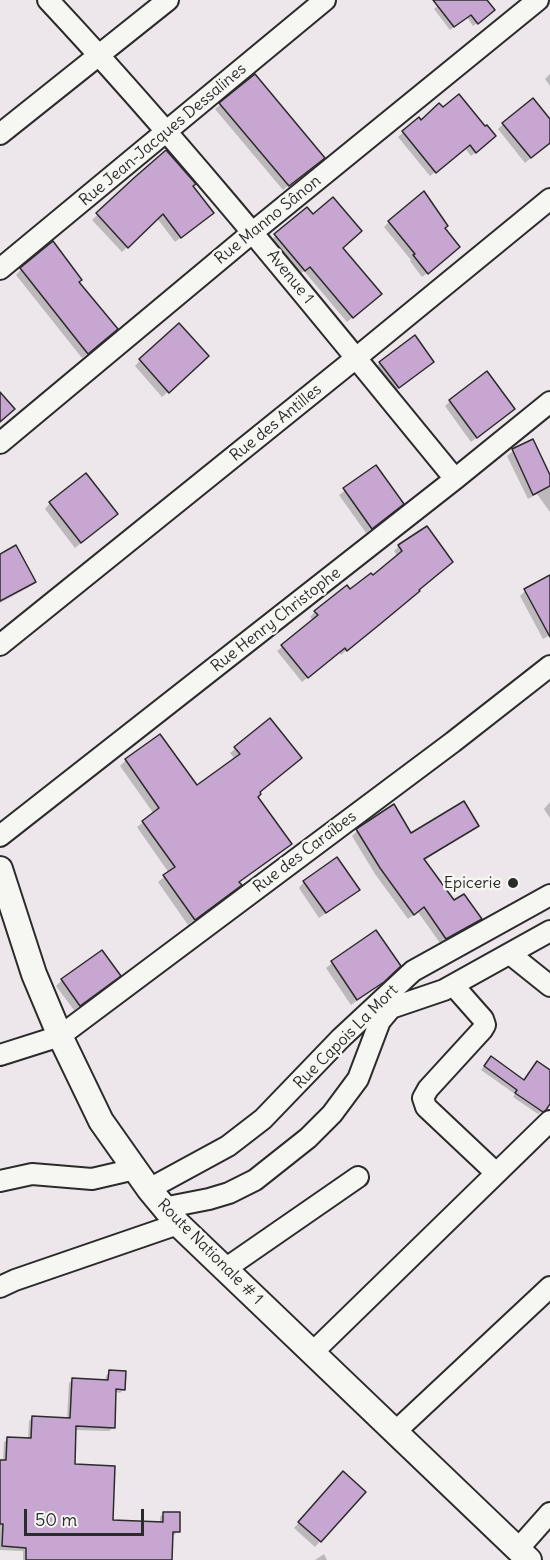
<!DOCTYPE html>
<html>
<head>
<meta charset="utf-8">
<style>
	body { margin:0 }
	#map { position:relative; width:550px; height:1560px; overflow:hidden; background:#ede6eb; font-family:Delius,sans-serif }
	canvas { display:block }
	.scale { position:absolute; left:24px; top:1509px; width:120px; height:27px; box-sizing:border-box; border:3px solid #2b2b2b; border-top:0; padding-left:8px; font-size:18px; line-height:21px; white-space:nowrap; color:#2b2b2b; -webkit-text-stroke:4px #f6f6f2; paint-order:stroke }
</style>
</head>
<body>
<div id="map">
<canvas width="550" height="1560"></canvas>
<div class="scale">50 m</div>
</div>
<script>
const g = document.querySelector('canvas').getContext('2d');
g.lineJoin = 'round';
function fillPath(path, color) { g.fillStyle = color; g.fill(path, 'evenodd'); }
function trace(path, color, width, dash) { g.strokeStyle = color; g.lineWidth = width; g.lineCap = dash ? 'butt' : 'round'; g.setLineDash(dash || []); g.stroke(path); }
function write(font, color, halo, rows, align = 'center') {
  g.font = font + ' Delius,sans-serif'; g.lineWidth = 5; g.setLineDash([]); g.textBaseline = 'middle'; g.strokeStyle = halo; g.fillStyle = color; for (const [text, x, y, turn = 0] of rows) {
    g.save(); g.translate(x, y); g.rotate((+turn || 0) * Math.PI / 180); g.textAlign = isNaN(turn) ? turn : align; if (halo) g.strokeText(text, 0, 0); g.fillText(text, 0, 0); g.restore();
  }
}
fillPath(new Path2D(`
	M445 0H485L490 14 473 26 467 17 450 30 434 9Z
	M550 74V86L545 79Z
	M254 76 319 162 283 190 215 109Z
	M419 119 421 122 490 140 471 156 465 148 430 176 398 137Z
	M550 121V142L525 163 498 129 503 124Z
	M136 178 191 186 206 218 175 242 157 218 122 252 92 220Z
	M306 209 341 248 374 299 347 322 304 271 299 275 270 241Z
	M389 222 443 229 454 252 422 277 410 261 411 260 384 227Z
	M21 269 77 283 110 335 82 358 16 275Z
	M140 360 202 362 162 397 135 366Z
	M380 363 427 367 393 393 375 368Z
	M450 401 507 415 471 442 445 406Z
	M513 451 550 479V512L537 494 528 499 507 456Z
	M376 467 396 509 366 533 339 495Z
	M50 503 111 519 75 548 45 509Z
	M426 528 417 590 341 655 339 652 302 682 277 651 314 621 310 617 315 612 373 577 398 557 394 551 399 546Z
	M0 556 34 581 29 587 0 603Z
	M550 577V635L543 639 520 596 525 591Z
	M270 720 258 793 238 882 234 890 188 925 158 882 169 873 137 827 154 814 120 766 126 760 196 787 235 759 230 753Z
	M550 802V818L544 809Z
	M477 826 471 831 423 861 454 902 480 919 474 924 440 943 418 912 408 919 375 874 352 836 357 831 411 835Z
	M304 882 352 895 319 918 299 888Z
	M376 932 399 965 376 987 351 1005 326 968 332 963Z
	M102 952 113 981 74 1010 56 986 62 980Z
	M488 1061 524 1081 550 1072V1102L545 1109 538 1114 513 1097 515 1094 481 1070Z
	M109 1372 124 1389 120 1393 115 1392 113 1428 109 1431 75 1430 73 1465 111 1521 160 1524V1517L164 1513 178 1531 174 1535H172L171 1560H23V1551L0 1550V1462H3L4 1442 8 1439 28 1440 29 1421 33 1417 67 1419 69 1383 72 1380 105 1381 106 1376Z
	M337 1479 364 1492 315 1547 294 1528Z
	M324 1554 327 1560H315Z`), '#0003');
const building = new Path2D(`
	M433 0H487L495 10 478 24 471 15 454 27Z
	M255 74 325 158 289 186 219 103Z
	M459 94 485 126 487 125 496 136 476 153 470 145 436 173 402 131 419 117 421 120 439 103 443 107Z
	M533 98 550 119V143L531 158 502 123Z
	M166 150 196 184 193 186 214 213 181 238 163 214 128 248 96 213 135 177Z
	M424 191 448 226 445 228 460 247 428 274 413 255 415 254 388 221Z
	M333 197 362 231 343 248 382 294 353 318 310 267 305 271 274 234 307 207 313 214Z
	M53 241 82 280 79 282 118 329 88 354 20 268Z
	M179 323 209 356 169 393 139 359Z
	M415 335 434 362 399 388 379 362Z
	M487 371 515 409 477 438 449 400Z
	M0 392 15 409 0 422Z
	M533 439 550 475V486L533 495 512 449Z
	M376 465 404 504 372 529 343 488Z
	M86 473 118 514 81 543 49 502Z
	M427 526 453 562 419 590 420 591 379 625 347 651 345 648 308 678 281 645 318 615 314 611 347 585 350 589 371 573 373 575 402 551 398 545Z
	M16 545 36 582 0 601V554Z
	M550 575V637L524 589Z
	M270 718 302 758 260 792 261 794 258 797 292 844 239 882 242 885 195 920 163 875 175 867 142 821 159 808 125 759 160 734 197 785 240 754 234 747Z
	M464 801 479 826 424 859 454 900 464 894 482 919 446 939 424 907 414 915 380 868 356 829 394 804 411 833Z
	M337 857 360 890 326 913 303 881Z
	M376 930 401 966 384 982 357 1000 331 961Z
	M102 950 121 976 80 1006 61 979Z
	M491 1056 524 1080 537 1061 550 1070V1104L546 1110 543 1112 515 1093 517 1090 484 1066Z
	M109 1370 126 1371 125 1390 116 1389 115 1428 76 1426 75 1464 115 1466 113 1520 163 1522V1512H180V1532H173L172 1560H26V1548L2 1546 3 1524H0V1460H6L7 1437 31 1438 32 1416 70 1418 72 1378 108 1380Z
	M343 1471 366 1492 321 1542 298 1522Z`);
fillPath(building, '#c7a6d1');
trace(building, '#2b2b2b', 1.5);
const minor = new Path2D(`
	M48 0C191 153 322 317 455 479
	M0 134 168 0
	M0 269 325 0
	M0 443 253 232 538 0
	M0 645 356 358 550 199
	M0 836 455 479 550 402
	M510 954 550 986
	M453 985 483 1019 485 1025 482 1030 428 1089 423 1098 426 1107 496 1173
	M0 1055 60 1036 453 742 550 666
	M0 1181 32 1174 92 1179 135 1169
	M149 1189 228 1146 263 1119 341 1038 413 971 550 895
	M163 1208 209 1199 229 1193 255 1180 308 1138 332 1114 358 1079 380 1021 391 1008 444 990 550 931
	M225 1269 358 1177
	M0 1287 15 1280 178 1224
	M312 1353 550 1121
	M395 1432 550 1287
	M518 1549 550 1513`);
const major = new Path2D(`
	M0 869 34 974 60 1036 101 1121 149 1189 178 1224 529 1560`);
trace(minor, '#2b2b2b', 24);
trace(major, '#2b2b2b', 28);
trace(minor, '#f6f6f2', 20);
trace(major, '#f6f6f2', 24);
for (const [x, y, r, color] of [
	[513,883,6,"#2b2b2b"]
]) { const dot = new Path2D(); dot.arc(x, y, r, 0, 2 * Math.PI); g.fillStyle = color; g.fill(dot); trace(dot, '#f6f6f2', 2); }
write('16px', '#2b2b2b', '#f6f6f2', [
	["Rue Jean-Jacques Dessalines",163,135,-40],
	["Rue Manno Sânon",268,220,-39],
	["Avenue 1",290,277,51],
	["Rue des Antilles",276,423,-39],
	["Rue Henry Christophe",276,620,-38],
	["Rue des Caraïbes",305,852,-37],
	["Rue Capois La Mort",346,1037,-45],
	["Route Nationale # 1",210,1252,45]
]);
write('16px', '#2b2b2b', '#f6f6f2', [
	["Epicerie",501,883]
], 'right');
</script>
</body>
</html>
